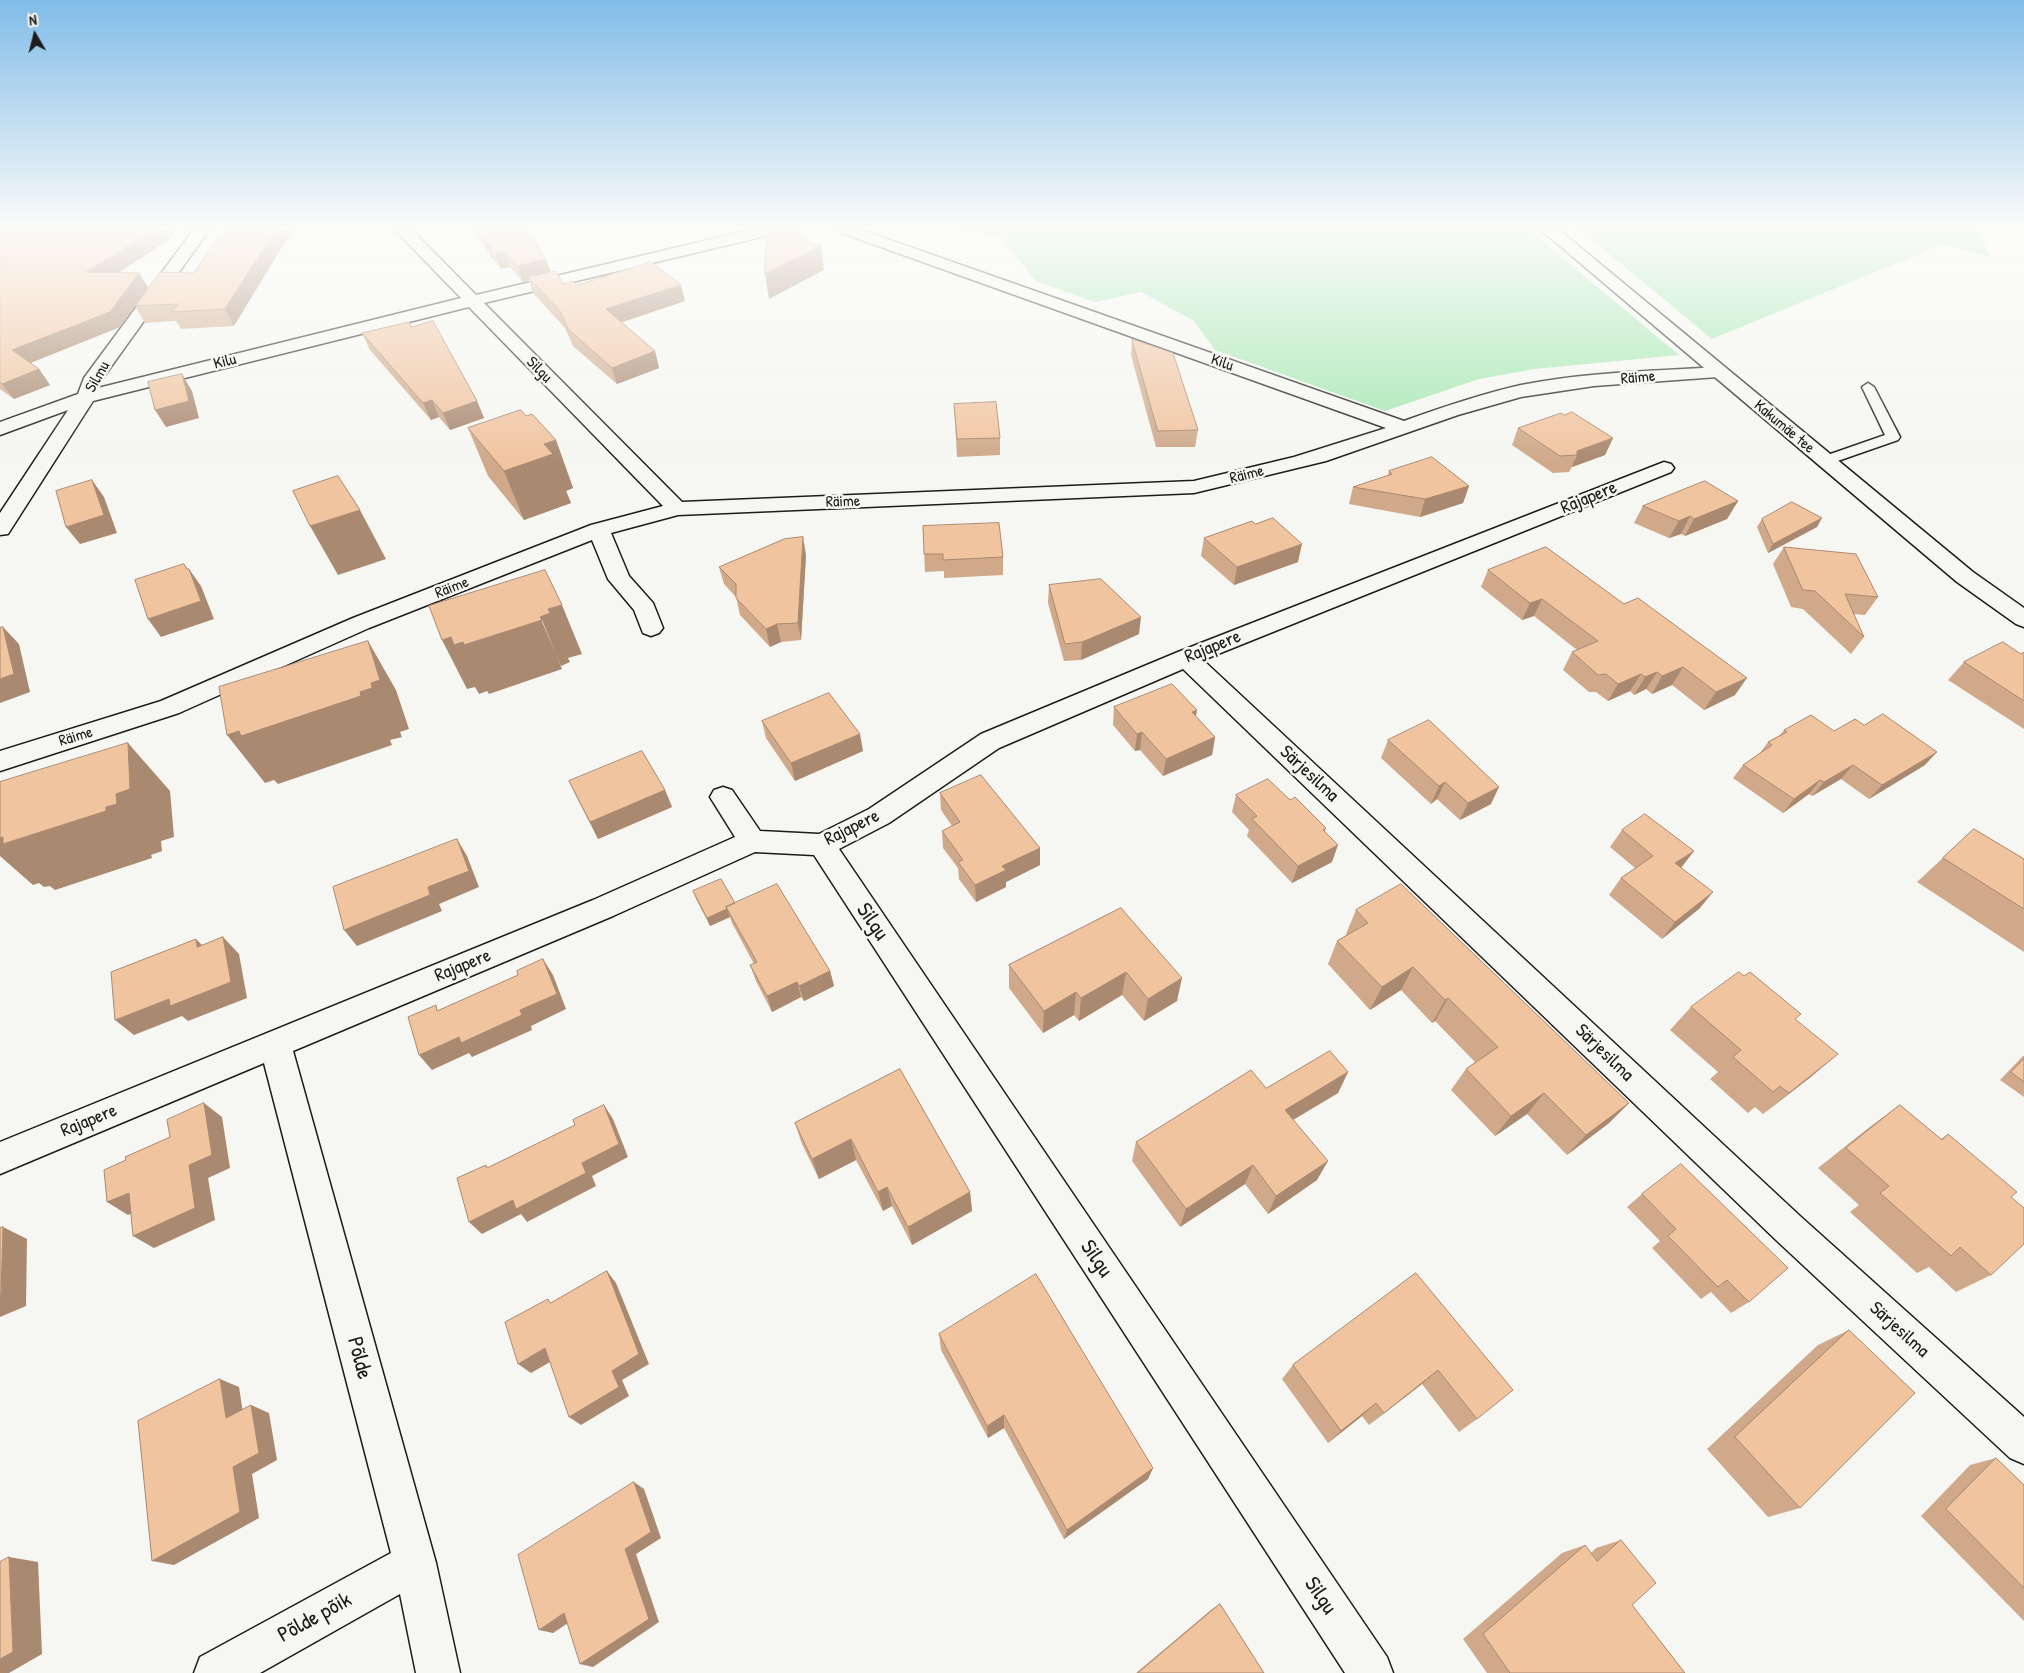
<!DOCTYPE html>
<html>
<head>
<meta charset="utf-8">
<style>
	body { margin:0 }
	#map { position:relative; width:2024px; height:1673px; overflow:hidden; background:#f6f6f2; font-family:"Patrick Hand",sans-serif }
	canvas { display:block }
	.north { position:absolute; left:10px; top:10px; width:50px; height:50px; -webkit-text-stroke:4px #f6f6f2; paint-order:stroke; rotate:352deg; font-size:14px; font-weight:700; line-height:20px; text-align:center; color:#1c1c1c }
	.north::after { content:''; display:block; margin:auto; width:18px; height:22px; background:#1c1c1c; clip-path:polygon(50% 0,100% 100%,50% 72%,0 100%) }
</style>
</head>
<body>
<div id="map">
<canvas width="2024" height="1673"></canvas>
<div class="north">N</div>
</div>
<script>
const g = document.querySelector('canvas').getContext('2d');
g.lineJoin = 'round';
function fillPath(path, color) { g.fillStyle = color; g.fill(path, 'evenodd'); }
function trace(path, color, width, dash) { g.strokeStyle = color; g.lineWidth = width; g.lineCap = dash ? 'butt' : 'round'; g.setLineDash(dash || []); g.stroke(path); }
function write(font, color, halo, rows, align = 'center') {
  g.font = font + ' "Patrick Hand",sans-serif'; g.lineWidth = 5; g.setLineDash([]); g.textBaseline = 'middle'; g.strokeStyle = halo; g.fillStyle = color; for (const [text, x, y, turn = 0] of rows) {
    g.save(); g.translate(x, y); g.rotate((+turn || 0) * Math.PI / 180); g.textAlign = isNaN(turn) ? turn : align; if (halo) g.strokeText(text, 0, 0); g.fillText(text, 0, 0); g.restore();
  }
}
fillPath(new Path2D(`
	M959 229H1528L1679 355 1535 369 1479 379 1385 411 1215 350 1194 321 1141 292 1095 302 1036 281 1001 237Z
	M1579 229H1969L1980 233 1990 257 1943 244 1712 339Z`), '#a4e7b1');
const service = new Path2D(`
	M1868 383 1874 387 1900 437 1898 440 1829 464H1819L1817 461 1819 458 1885 435 1862 387Z`);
const minor = new Path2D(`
	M194 229H210L100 382 98 388 461 298 394 229H411L476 295 754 229H782L774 234 484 303 682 502 1194 481 1294 457 1386 428 839 232 836 229H859L1404 421C1443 407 1481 394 1521 385 1586 372 1652 371 1718 367L1724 368 1727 372 1724 376 1718 377 1594 386 1521 397 1458 415 1326 461 1194 493 678 515 611 533 629 576 653 603 663 628 659 633 651 636 643 633 634 610 608 579 592 540 369 628 179 713 0 771V751L161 701 353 618 591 525 663 506 469 307 93 401 8 534 0 535V513L68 410 0 435V422L78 394 84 378Z
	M1664 462 1671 464 1674 468 1671 472 1203 660 1800 1216 2024 1417V1464L2010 1458 1776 1240 1183 669 999 748 889 823 839 849 1387 1657 1393 1673H1345L814 855 755 852 613 916 293 1051 436 1563 460 1673H416L400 1594 260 1673H194L200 1657 391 1553 264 1063 0 1174V1142L593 900 735 837 710 797 714 790 723 787 732 790 760 831 819 834 869 809 981 734 1178 652Z`);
const tertiary = new Path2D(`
	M1540 229H1558L1973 572 2024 608V627L2016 624 1957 582Z`);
trace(service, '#1c1c1c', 3);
trace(minor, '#1c1c1c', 3);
trace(tertiary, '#1c1c1c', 3);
fillPath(service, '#f6f6f2');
fillPath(minor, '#f6f6f2');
fillPath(tertiary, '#f6f6f2');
fillPath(new Path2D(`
	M0 229 169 240 118 273H139L148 288 120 327 30 363 39 369 50 385 14 399 0 389Z
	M225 229 234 326 181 329 176 321 145 323 135 306 193 273Z
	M474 229H526L551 272 564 284 577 285 685 301 621 322 655 351 659 368 617 384 573 346 565 328 533 293 529 280 523 282 510 267 501 269 494 259H492Z
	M411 327 477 401 484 418 450 430 439 417 431 420 370 350 362 333Z
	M1132 339 1198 430 1195 447H1156L1131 355Z
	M954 404 1000 438V455L957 457Z
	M1564 415 1613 438 1605 455 1572 467 1569 472 1553 473 1512 445 1518 428Z
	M526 416 556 440 573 488 566 491 571 503 524 520 488 476 468 428Z
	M1389 471 1469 486 1463 503 1420 517 1349 504 1353 487 1388 476Z
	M1738 501 1727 519 1685 536 1681 534 1669 538 1634 523 1643 506Z
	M1762 519 1817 527 1768 553 1757 527Z
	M1255 524 1298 562 1234 585 1201 556 1204 538Z
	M923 526 1003 557V575L944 578V571L925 572Z
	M1546 547 1735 695 1704 710 1672 685 1652 694 1646 689 1634 695 1630 691 1608 701 1596 692H1589L1563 670 1572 652 1577 650 1534 616 1522 620 1481 587 1488 570Z
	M1784 547 1878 597 1865 615 1854 614 1864 637 1851 654 1803 609 1791 607 1773 564Z
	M806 555 801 640 781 642 770 647 740 615 736 597 724 584 719 567Z
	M1049 585 1139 634 1081 660 1064 661 1048 603Z
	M2024 652V729L1948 680 1964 662 2021 654Z
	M1114 707 1196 717 1215 737 1212 755 1163 776 1140 750 1135 751 1113 725Z
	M762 721 863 751 795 781 766 738Z
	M1784 730 1834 731 1925 765 1869 799 1841 779 1812 796 1809 794 1783 813 1733 778 1743 765 1760 753 1768 742 1780 735Z
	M1388 740 1491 804 1460 820 1437 799 1431 804 1381 758Z
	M569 781 665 790 672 807 598 839 577 798Z
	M940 793 1040 848V865L1006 882V887L976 902 959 879 958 868 943 848 942 831 952 826 941 810Z
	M1236 795 1290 800 1326 828 1325 832 1332 862 1292 883 1247 836 1249 830 1232 812Z
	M1974 829 2024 859V952L1917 882Z
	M1622 830 1681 868 1700 908 1662 939 1609 895 1621 878 1635 868 1610 847Z
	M693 891 735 903 830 971 834 986 804 1001 801 997 772 1012 756 981 750 965 754 964 732 923 730 917 710 926 696 899Z
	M1121 908 1177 1001 1144 1021 1122 995 1079 1021 1074 1015 1043 1033 1009 988V965Z
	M1356 910 1629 1103 1609 1123 1567 1155 1527 1114 1495 1136 1451 1090 1466 1069 1475 1062 1435 1021 1432 1023 1401 990 1370 1010 1328 964 1337 941 1347 935 1346 934Z
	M1691 1007 1795 1019 1812 1076 1763 1114 1755 1107 1748 1113 1710 1079 1718 1072 1670 1030Z
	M2023 1056H2024V1097L2000 1080Z
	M900 1069 970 1192 972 1211 912 1245 892 1206 883 1211 856 1160 819 1179 802 1144 795 1123Z
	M1348 1072 1338 1093 1293 1120 1317 1180 1268 1214 1245 1184 1180 1227 1132 1161 1136 1142 1266 1088Z
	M1900 1105 1941 1139 1948 1134 2011 1197 1991 1275 1956 1292 1929 1267 1917 1273 1850 1212 1859 1205 1818 1168 1871 1126Z
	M1642 1194 1749 1302 1731 1313 1711 1292 1701 1299 1652 1248 1660 1241 1627 1207Z
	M1416 1273 1477 1419 1459 1432 1422 1384 1369 1425 1362 1416 1328 1443 1282 1379 1293 1365Z
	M1849 1330 1800 1508 1768 1517 1707 1449 1818 1345Z
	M939 1334 1153 1468 1148 1479 1064 1539 1004 1428 988 1438 941 1350Z
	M1996 1458 2024 1485V1621L1921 1516 1970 1465Z
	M1621 1540 1632 1605 1685 1673H1487L1463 1639 1562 1553 1585 1545 1591 1553 1596 1548Z
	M1220 1604 1264 1673H1136L1212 1609Z`), '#cfa98a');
fillPath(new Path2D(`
	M156 229H176L169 240 96 287 86 272Z
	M276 229H293L234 326 225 309Z
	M800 232 803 255 821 246 824 270 769 299 765 274 800 238Z
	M486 243H488L494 259H492Z
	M504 251 510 267 501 269 495 253Z
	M546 259 552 275 528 277 529 280 523 282 518 266Z
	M139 273 148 288 120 327 23 366 12 350Z
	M681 285 685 301 611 326 606 309Z
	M655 351 659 368 617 384 612 368Z
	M39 369 50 385 14 399 2 384Z
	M182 374 192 391 199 418 166 427 155 410Z
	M432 400 439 417 431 420 423 403Z
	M477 401 484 418 450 430 443 413Z
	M1613 438 1605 455 1572 467 1577 455V451Z
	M556 440 573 488 566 491 571 503 524 520 504 471 544 444Z
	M92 480 104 497 117 533 80 544 66 527Z
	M1469 486 1463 503 1420 517 1425 499Z
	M1738 501 1727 519 1685 536 1694 519Z
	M360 510 386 559 338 575 310 526Z
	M1690 516 1681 534 1669 538 1679 521Z
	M1822 518 1817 527 1768 553 1773 544Z
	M803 537 806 555 801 640 798 623Z
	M1302 544 1298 562 1234 585 1237 567Z
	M184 564 190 572 189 569 201 586 214 619 161 637 148 619 187 569Z
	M1542 599 1534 616 1522 620 1530 603Z
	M562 605 582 654 568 658 570 662 561 666 540 617 548 609Z
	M1141 617 1139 634 1081 660 1082 642Z
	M542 620 562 669 489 694 487 691 479 694 475 687 467 689 442 640 451 637Z
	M777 624 781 642 770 647 766 629Z
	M3 627 19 644 30 692 0 703V679Z
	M368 641 396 690 409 729 400 732 402 737 390 740 392 745 278 784 274 780 265 783 227 735 371 683Z
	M1683 667 1672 685 1652 694 1662 676Z
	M1657 672 1646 689 1634 695 1645 677Z
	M1641 674 1630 691 1608 701 1618 684Z
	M1747 678 1735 695 1704 710 1716 692Z
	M1197 710 1194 728 1192 712Z
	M1142 732 1140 750 1135 751 1137 734Z
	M860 734 863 751 795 781 791 763Z
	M1215 737 1212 755 1163 776 1166 759Z
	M128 743 170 791 174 837 161 841 162 851 151 855 152 858 55 890 50 886 44 887 39 883 33 885 0 856V836L106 807 116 794Z
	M1937 752 1925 765 1869 799 1882 785Z
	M1853 765 1841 779 1812 796 1824 782Z
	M1820 780 1809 794 1783 813 1794 799Z
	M1445 782 1437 799 1431 804 1439 786Z
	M1499 787 1491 804 1460 820 1468 803Z
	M665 790 672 807 598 839 590 822Z
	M457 839 467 856 479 887 439 904 442 911 357 946 344 930 428 887Z
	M1338 845 1332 862 1292 883 1298 866Z
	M1040 848V865L1006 882V887L976 902 975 885 1002 866Z
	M1694 851 1681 868 1675 863Z
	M1713 892 1700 908 1662 939 1675 922Z
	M727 909 730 917 710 926 707 918Z
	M223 937 239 954 247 998 188 1021 182 1016 134 1035 115 1020 169 999Z
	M196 939 212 955 197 947Z
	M543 959 553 975 566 1009 531 1026 532 1030 472 1057 469 1053 432 1070 419 1055 520 1010Z
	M1413 967 1401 990 1370 1010 1382 987Z
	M830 971 834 986 804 1001 799 986Z
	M1126 972 1122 995 1079 1021 1081 998Z
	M1182 978 1177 1001 1144 1021 1148 999Z
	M797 982 801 997 772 1012 767 996Z
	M1076 992 1074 1015 1043 1033 1044 1011Z
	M1448 998 1435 1021 1432 1023 1445 1000Z
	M1838 1054 1812 1076 1763 1114 1789 1093Z
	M1348 1072 1338 1093 1276 1130 1285 1110Z
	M1544 1093 1527 1114 1495 1136 1511 1116Z
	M204 1103 222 1117 230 1168 208 1178 215 1220 154 1248 133 1236 189 1165Z
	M1629 1103 1609 1123 1567 1155 1586 1135Z
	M604 1105 613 1119 628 1157 592 1176 596 1186 527 1222 521 1214 482 1234 469 1222 582 1163Z
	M851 1139 856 1160 819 1179 812 1159Z
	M1328 1161 1317 1180 1268 1214 1276 1196Z
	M1253 1165 1245 1184 1180 1227 1186 1209Z
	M887 1187 892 1206 883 1211 878 1192Z
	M970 1192 972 1211 912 1245 908 1227Z
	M129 1193 149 1206 128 1215 107 1202Z
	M3 1227 27 1239 26 1306 0 1317V1295Z
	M607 1271 616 1283 649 1364 622 1380 629 1396 581 1425 569 1417 612 1371Z
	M545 1348 557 1358 531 1373 518 1364Z
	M1438 1370 1422 1384 1369 1425 1384 1413Z
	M220 1379 239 1387 245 1426 226 1418Z
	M1376 1403 1362 1416 1328 1443 1341 1431Z
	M251 1405 269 1413 277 1460 252 1474 259 1518 174 1565 152 1561 233 1467Z
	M1004 1415V1428L988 1438 987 1426Z
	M1153 1468 1148 1479 1064 1539 1067 1530Z
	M634 1482 644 1489 661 1538 636 1554 659 1622 593 1667 580 1664 625 1549Z
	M9 1557 38 1562 42 1654 9 1673H0V1659Z
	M564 1613 577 1617 553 1633 539 1630Z`), '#a98970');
const building = new Path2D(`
	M0 229H156L86 272 139 273 110 312 12 350 39 369 2 384 0 382Z
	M225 229H276L225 309 171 312 178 304 135 306 160 272 193 273Z
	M478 229H526L546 259 518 266 504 251 495 253 488 243H486Z
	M767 229H792L794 233 800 232V238L821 246 765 274Z
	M651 262 681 285 606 309 655 351 612 368 568 329 560 311 528 277 555 271 564 284 573 281 577 285Z
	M433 321 477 401 443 413 432 400 423 403 362 333 409 322 411 327Z
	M1132 339 1173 353 1198 430 1158 431Z
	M182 374 189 401 155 410 148 382Z
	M996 402 1000 438 957 439 954 404Z
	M521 410 526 416 532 414 556 440 544 444 553 454 504 471 468 428Z
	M1572 412 1613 438 1577 451V455L1560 456 1518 428 1561 413 1564 415Z
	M1432 457 1469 486 1425 499 1353 487 1392 474 1389 471Z
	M338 476 360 510 310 526 293 491Z
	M92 480 104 515 66 527 56 491Z
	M1705 481 1738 501 1694 519 1690 516 1679 521 1643 506Z
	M1792 502 1822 518 1773 544 1762 519Z
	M1273 518 1302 544 1237 567 1204 538 1252 521 1255 524Z
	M999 523 1003 557 943 560V554H924L923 526Z
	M803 537 798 623 777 624 766 629 736 598V584L719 567 784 539Z
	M1546 547 1624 604 1638 598 1747 678 1716 692 1683 667 1662 676 1657 672 1645 677 1641 674 1618 684 1606 674 1598 675 1572 652 1598 641 1542 599 1530 603 1488 570Z
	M1784 547 1856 554 1878 597 1845 594 1864 637 1815 591 1803 590Z
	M184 564 187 569H189L201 601 148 619 135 580Z
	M545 570 562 605 548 609 550 613 540 617 542 620 464 645 463 642 454 645 451 637 442 640 429 606Z
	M1101 579 1141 617 1082 642 1065 644 1049 585Z
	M3 627 14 674 0 679V628Z
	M368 641 380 680 371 683 372 688 360 692 361 696 241 736 239 731 227 735 219 687Z
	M2003 642 2021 654 2024 652V701L1964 662Z
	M1172 684 1197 710 1192 712 1215 737 1166 759 1142 732 1137 734 1114 707Z
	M829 693 860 734 791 763 762 721Z
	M1883 714 1937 752 1882 785 1853 765 1824 782 1820 780 1794 799 1743 765 1772 745 1768 742 1787 732 1784 730 1811 715 1834 731 1855 719 1864 725Z
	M1429 720 1499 787 1468 803 1445 782 1439 786 1388 740Z
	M128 743 130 789 116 794 117 804 106 807V811L3 844V837L0 838V782Z
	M642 751 665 790 590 822 569 781Z
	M981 775 1040 848 1002 866 1006 870 975 885 958 862 963 860 942 831 960 822 940 793Z
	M1268 779 1290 800 1295 797 1326 828 1323 830 1338 845 1298 866 1252 819 1257 816 1236 795Z
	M1645 814 1694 851 1675 863 1713 892 1675 922 1621 878 1653 856 1622 830Z
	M1974 829 2024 859V909L1943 858Z
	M457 839 469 871 428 887 430 895 344 930 333 887Z
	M721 879 735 903 726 907 727 909 707 918 693 891Z
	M777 884 830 971 799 986 797 982 767 996 750 965 757 962 726 907Z
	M1401 884 1629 1103 1586 1135 1544 1093 1511 1116 1466 1069 1498 1047 1448 998 1445 1000 1413 967 1382 987 1337 941 1368 923 1356 910Z
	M1121 908 1182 978 1148 999 1126 972 1081 998 1076 992 1044 1011 1009 965Z
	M223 937 231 982 170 1006 169 999 115 1020 111 972 196 939 197 947Z
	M543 959 557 994 520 1010 522 1015 461 1043 459 1037 419 1055 408 1017 436 1005 437 1011 518 975 517 971Z
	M1739 972 1744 976 1750 972 1801 1014 1795 1019 1838 1054 1789 1093 1780 1086 1773 1092 1733 1057 1741 1050 1691 1007Z
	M1330 1051 1348 1072 1285 1110 1328 1161 1276 1196 1253 1165 1186 1209 1136 1142 1251 1070 1266 1088Z
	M2024 1059V1082L2011 1072Z
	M900 1069 970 1192 908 1227 887 1187 878 1192 851 1139 812 1159 795 1123Z
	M204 1103 212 1155 189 1165 195 1208 133 1236 129 1193 107 1202 104 1170 126 1160 125 1157 170 1137 167 1120Z
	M604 1105 619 1144 582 1163 586 1173 516 1209 513 1200 469 1222 457 1178 486 1165 487 1168 575 1125 573 1120Z
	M1900 1105 1942 1140 1948 1134 2017 1192 2011 1197 2024 1208V1244L1991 1275 1960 1247 1951 1256 1880 1193 1889 1186 1846 1148Z
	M1681 1164 1788 1268 1749 1302 1727 1280 1718 1287 1668 1236 1676 1229 1642 1194Z
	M3 1227 1 1295H0V1228Z
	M607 1271 639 1354 612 1371 619 1387 569 1417 545 1348 518 1364 505 1322 548 1299 550 1303Z
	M1416 1273 1513 1390 1477 1419 1438 1370 1384 1413 1376 1403 1341 1431 1293 1365Z
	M1036 1274 1153 1468 1067 1530 1004 1415 987 1426 939 1334Z
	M1849 1330 1915 1393 1800 1508 1735 1437Z
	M220 1379 226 1418 251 1405 259 1453 233 1467 240 1512 152 1561 138 1421Z
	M1996 1458 2024 1485V1588L1946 1509Z
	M634 1482 651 1532 625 1549 649 1619 580 1664 564 1613 539 1630 518 1555Z
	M1621 1540 1656 1583 1632 1605 1685 1673H1510L1483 1634 1585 1545 1597 1561Z
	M9 1557 13 1652 0 1659V1562Z
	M1220 1604 1264 1673H1138Z`);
fillPath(building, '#f1c4a0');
trace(building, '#a98970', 1);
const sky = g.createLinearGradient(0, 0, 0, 463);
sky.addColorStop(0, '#81bce8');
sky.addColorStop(0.49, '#fbfbf9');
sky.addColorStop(1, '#fbfbf900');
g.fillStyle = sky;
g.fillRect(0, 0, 2024, 463);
write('16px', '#1c1c1c', '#f6f6f2', [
	["Kilu",225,362,-14],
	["Kilu",1222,363,19],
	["Silgu",539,370,45],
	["Silmu",98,377,-60],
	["Räime",1638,378,-5],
	["Kakumäe tee",1784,427,40],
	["Räime",1247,475,-14],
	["Räime",843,502,-2],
	["Räime",452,588,-21],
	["Räime",76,737,-17]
]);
write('19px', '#1c1c1c', '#f6f6f2', [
	["Rajapere",1589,498,-22],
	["Rajapere",1213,647,-22],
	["Särjesilma",1309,774,43],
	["Rajapere",852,828,-26],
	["Rajapere",463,966,-22],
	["Särjesilma",1604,1053,44],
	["Rajapere",89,1121,-22],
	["Särjesilma",1899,1330,42]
]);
write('22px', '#1c1c1c', '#f6f6f2', [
	["Silgu",872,922,56],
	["Silgu",1096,1259,56],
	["Põlde",359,1358,75],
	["Silgu",1320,1596,56],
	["Põlde põik",315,1618,-29]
]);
</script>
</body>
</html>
